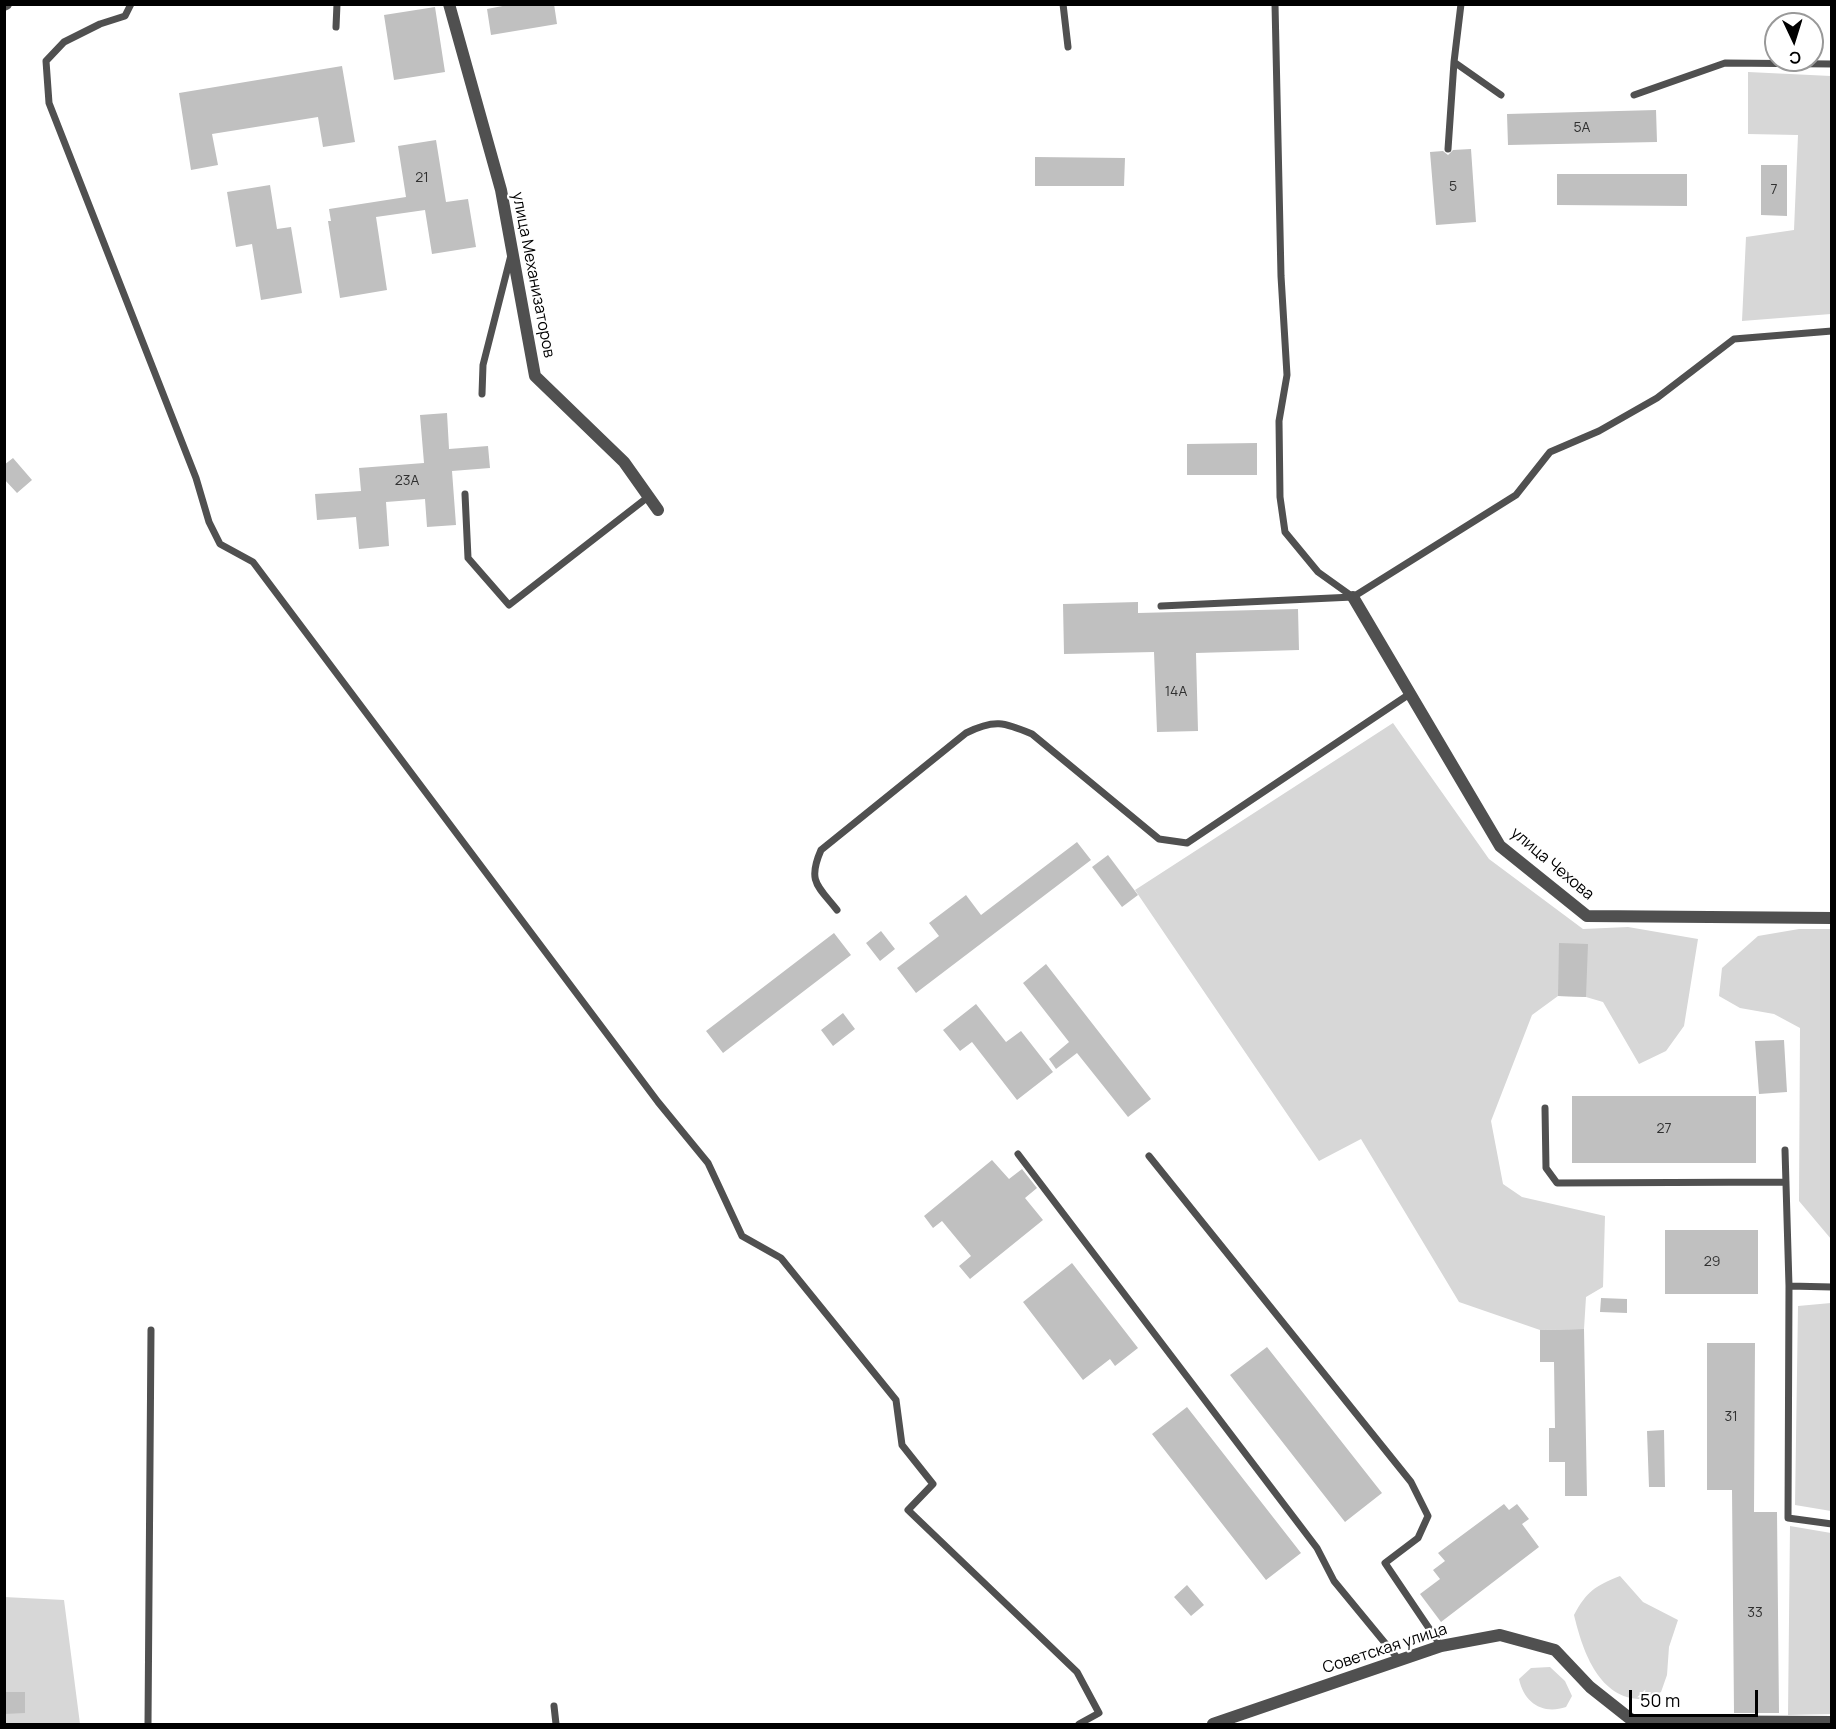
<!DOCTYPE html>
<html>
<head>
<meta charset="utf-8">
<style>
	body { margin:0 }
	#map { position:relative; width:1836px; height:1729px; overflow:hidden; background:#fff; font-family:Manrope,sans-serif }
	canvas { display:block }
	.frame { position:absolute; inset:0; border:6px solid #000; pointer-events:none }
	.north { position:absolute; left:1764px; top:12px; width:60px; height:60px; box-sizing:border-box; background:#fff; border:2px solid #999; border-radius:50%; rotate:176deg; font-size:16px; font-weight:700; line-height:24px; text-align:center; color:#000 }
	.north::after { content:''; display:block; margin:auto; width:21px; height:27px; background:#000; clip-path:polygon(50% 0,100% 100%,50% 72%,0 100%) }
	.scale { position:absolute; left:1629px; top:1690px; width:129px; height:27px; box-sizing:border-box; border:3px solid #000; border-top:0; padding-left:8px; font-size:18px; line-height:21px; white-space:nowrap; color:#000; -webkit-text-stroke:4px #fff; paint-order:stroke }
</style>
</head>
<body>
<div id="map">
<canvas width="1836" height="1729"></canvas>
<div class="frame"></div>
<div class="north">С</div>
<div class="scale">50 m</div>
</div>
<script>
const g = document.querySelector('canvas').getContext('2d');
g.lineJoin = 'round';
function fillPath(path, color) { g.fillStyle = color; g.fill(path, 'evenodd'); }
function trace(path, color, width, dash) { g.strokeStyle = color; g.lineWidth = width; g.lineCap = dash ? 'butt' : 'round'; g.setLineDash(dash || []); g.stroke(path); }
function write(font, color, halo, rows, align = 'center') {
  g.font = font + ' Manrope,sans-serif'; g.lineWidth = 4.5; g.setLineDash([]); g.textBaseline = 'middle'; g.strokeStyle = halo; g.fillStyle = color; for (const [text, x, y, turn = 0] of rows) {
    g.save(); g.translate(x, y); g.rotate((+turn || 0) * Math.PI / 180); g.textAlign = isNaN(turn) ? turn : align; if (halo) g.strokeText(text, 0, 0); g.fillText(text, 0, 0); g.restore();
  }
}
fillPath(new Path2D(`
	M1748 72 1831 76V314L1742 321 1746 237 1794 230 1798 135 1748 134Z
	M1393 723 1489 859 1583 929 1628 927 1698 939 1684 1026 1666 1051 1639 1064 1603 1002 1586 997 1558 996 1532 1015 1491 1121 1503 1184 1522 1197 1605 1216 1603 1287 1586 1297 1584 1329 1540 1330 1459 1302 1361 1139 1319 1161 1135 890Z
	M1799 929H1831V1239L1799 1201 1800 1028 1774 1014 1740 1008 1719 996 1722 968 1758 936Z
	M1831 1303H1832L1831 1511 1795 1505 1798 1306Z
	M1790 1526 1831 1533V1714L1788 1715Z
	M1620 1576 1643 1602 1678 1620 1669 1647 1667 1675 1661 1692C1654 1695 1645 1699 1638 1699 1597 1696 1582 1648 1574 1615 1587 1591 1595 1586 1620 1576Z
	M4 1597 64 1600 80 1724H5Z
	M1550 1667 1565 1681 1572 1696 1566 1707C1543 1715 1524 1703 1519 1679L1531 1668Z`), '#d7d7d7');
fillPath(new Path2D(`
	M513 4H554L557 24 491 35 487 9Z
	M435 7 445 72 394 80 384 15Z
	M342 66 355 142 323 147 318 117 212 134 218 165 191 170 179 93Z
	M1656 110 1657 142 1508 145 1507 114Z
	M436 140 446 202 468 199 476 247 432 254 425 210 376 217 387 290 340 298 328 221H331L329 209 406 197 398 146Z
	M1471 149 1476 222 1436 225 1430 152 1443 151 1448 155 1453 150Z
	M1035 157 1125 158 1124 186H1035Z
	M1761 165H1787V216L1761 215Z
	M1557 174H1687V206L1557 205Z
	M270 185 277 229 291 227 302 293 261 300 252 244 236 247 227 192Z
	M447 413 449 449 488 446 490 468 452 471 456 525 427 527 425 499 386 502 389 546 359 549 356 517 317 520 315 494 361 491 359 468 424 463 420 415Z
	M1257 443V475H1187V444Z
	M13 458 32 480 17 493 4 479V465Z
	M1138 602V613L1298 609 1299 650 1196 653 1198 731 1157 732 1154 652 1064 654 1063 604Z
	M1077 842 1091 860 916 993 897 968 939 936 929 923 966 895 981 915Z
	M1108 855 1138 895 1122 907 1092 867Z
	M881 931 895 949 880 961 866 943Z
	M834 933 851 955 723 1053 706 1031Z
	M1559 943 1588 944 1586 997 1558 996Z
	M1046 964 1151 1099 1128 1117 1077 1053 1056 1069 1049 1059 1069 1042 1023 983Z
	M976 1004 1006 1042 1021 1031 1053 1072 1017 1100 972 1042 960 1051 943 1030Z
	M843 1013 855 1029 833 1046 821 1030Z
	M1784 1040 1787 1092 1759 1094 1755 1041Z
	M1572 1096H1756V1163H1572Z
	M992 1160 1009 1179 1022 1169 1037 1188 1025 1198 1043 1220 970 1279 959 1266 971 1256 942 1221 933 1228 924 1216Z
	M1665 1230H1758V1294H1665Z
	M1072 1263 1138 1348 1115 1366 1110 1359 1083 1380 1023 1302Z
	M1601 1298 1627 1299V1313L1600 1312Z
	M1584 1329 1587 1496H1565V1462H1549V1428H1555L1554 1362H1540V1330Z
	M1707 1343H1755L1754 1512H1777L1779 1713H1734L1732 1490H1707Z
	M1267 1347 1382 1493 1345 1522 1230 1375Z
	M1187 1407 1301 1553 1266 1580 1152 1434Z
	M1664 1430 1665 1487H1649L1647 1431Z
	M1504 1504 1509 1510 1517 1504 1529 1519 1522 1524 1539 1547 1441 1622 1420 1594 1440 1579 1433 1570 1445 1561 1438 1553Z
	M1187 1585 1204 1605 1191 1616 1174 1597Z
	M4 1692H25V1713L4 1714Z`), '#c0c0c0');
trace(new Path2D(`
	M131 4 125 16 100 24 64 42 46 61 49 103 196 478 209 522 220 544 253 562 658 1102 708 1163 742 1236 781 1258 896 1400 902 1445 933 1484 908 1510 1077 1672 1099 1713 1079 1724
	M1063 4 1068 47
	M1275 4 1281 276 1287 375 1279 421 1280 497 1285 532 1318 572 1353 597
	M1461 4 1454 62 1501 95
	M336 27 337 4
	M1634 95 1725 63 1832 64
	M1448 149 1454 62
	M482 394 483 365 511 255
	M465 494 468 558 509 605 648 497
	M1161 606 1353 597 1516 495 1550 452 1599 431 1657 398 1734 339 1832 331
	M837 910C818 886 807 882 821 850L966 733C994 719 1004 722 1032 734L1159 839 1187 843 1411 693
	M1545 1108 1546 1168 1557 1183 1786 1182
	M1785 1150 1789 1286 1832 1287
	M1018 1154 1317 1548 1334 1581 1399 1660
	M1149 1156 1411 1482 1428 1516 1418 1538 1385 1563 1441 1646
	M1789 1286 1788 1518 1832 1524
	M554 1706 556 1724
	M148 1724 151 1330`), '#505050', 7);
trace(new Path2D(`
	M449 4 501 190 535 376 624 462 658 510
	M4 5 6 4
	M1353 597 1500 846 1587 916 1832 918
	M1213 1724 1441 1646 1500 1635 1555 1650 1590 1687 1633 1721 1832 1722`), '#505050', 12);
write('14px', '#303030', null, [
	["5А",1582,128],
	["21",422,178],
	["5",1453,187],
	["7",1774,190],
	["23А",407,481],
	["14А",1176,692],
	["27",1664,1129],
	["29",1712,1262],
	["31",1731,1417],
	["33",1755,1613]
]);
write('16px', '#000', '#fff', [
	["улица Механизаторов",533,275,79],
	["улица Чехова",1552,864,40],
	["Советская улица",1385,1649,-18]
]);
</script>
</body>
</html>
